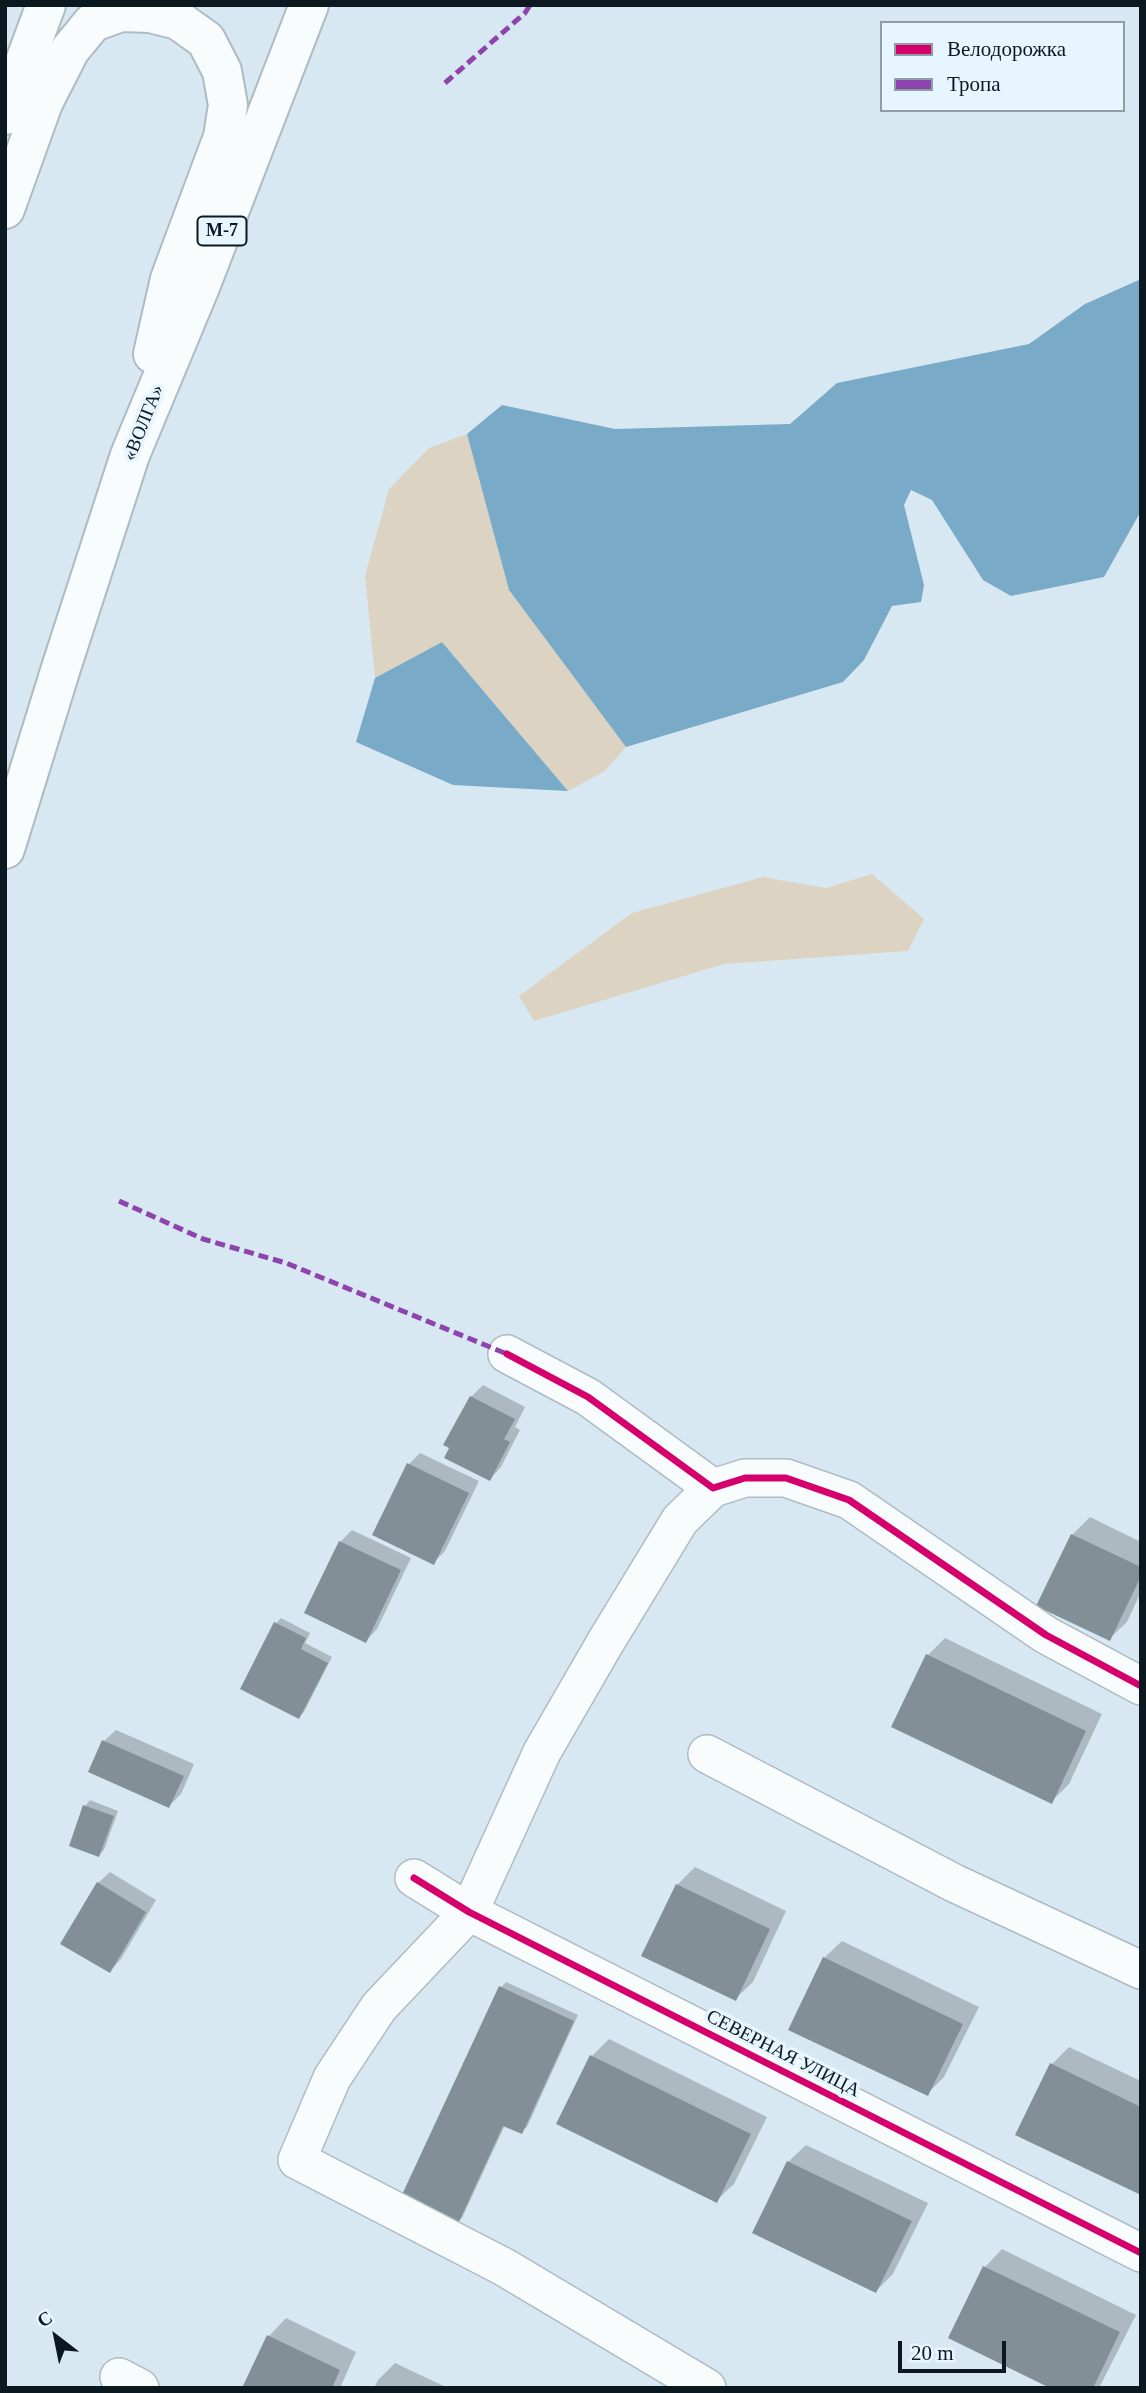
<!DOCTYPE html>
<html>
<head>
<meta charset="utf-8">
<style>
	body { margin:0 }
	#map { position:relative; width:1146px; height:2393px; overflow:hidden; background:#d8e8f2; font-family:"Times New Roman",serif }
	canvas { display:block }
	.frame { position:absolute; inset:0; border:7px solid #0b1820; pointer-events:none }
	.legend { position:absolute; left:880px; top:21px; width:245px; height:91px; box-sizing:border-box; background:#e7f5fe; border:2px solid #8f9da5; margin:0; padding:9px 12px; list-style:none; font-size:21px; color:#0b1820 }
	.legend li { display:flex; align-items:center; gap:14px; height:35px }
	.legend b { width:35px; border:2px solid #8f9da5 }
	.north { position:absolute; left:21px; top:2302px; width:70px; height:70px; -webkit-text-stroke:5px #e7f5fe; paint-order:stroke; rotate:328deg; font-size:19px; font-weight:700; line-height:28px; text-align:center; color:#0b1820 }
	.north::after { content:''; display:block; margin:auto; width:24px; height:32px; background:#0b1820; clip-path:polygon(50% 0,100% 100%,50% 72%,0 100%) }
	.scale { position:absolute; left:898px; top:2341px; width:108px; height:32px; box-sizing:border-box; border:4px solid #0b1820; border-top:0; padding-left:9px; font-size:21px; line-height:24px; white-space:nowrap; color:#0b1820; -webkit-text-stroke:5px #e7f5fe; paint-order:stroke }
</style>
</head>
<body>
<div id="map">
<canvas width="1146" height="2393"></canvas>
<div class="frame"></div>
<ul class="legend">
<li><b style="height:9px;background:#d6006c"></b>Велодорожка</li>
<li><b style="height:9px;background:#8e44ad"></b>Тропа</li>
</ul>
<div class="north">С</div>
<div class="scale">20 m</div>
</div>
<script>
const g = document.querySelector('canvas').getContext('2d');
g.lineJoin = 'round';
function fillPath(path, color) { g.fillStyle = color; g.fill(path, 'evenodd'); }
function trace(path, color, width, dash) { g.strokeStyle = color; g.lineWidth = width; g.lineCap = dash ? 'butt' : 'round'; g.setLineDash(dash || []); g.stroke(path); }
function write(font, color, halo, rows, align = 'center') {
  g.font = font + ' "Times New Roman",serif'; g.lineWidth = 7; g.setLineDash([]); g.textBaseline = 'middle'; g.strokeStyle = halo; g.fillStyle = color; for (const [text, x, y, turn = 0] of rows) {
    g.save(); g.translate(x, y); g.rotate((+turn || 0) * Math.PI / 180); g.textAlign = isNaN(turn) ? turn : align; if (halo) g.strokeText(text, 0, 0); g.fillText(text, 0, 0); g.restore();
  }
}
fillPath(new Path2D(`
	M467 434 509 590 626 747 605 771 568 791 442 642 375 678 365 576 389 489 429 448Z
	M872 874 924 919 908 951 724 964 534 1021 519 996 632 913 763 877 826 888Z`), '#ddd3c3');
fillPath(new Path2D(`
	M1141 279V511L1104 577 1011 596 983 580 932 500 911 490 904 505 924 585 921 602 892 606 864 660 843 682 626 747 509 590 467 434 502 405 615 429 790 424 837 383 1029 344 1085 304Z
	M442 642 568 791 453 785 356 742 375 678Z`), '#79aac7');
fillPath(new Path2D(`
	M483 1385 525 1407 515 1427 520 1430 501 1467 490 1479 471 1397Z
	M420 1453 479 1481 445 1551 433 1563 409 1464Z
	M1090 1517 1141 1542V1592L1127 1622 1109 1639 1039 1605 1072 1535Z
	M352 1530 411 1558 377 1629 366 1641 340 1542Z
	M281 1618 310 1633 305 1643 332 1657 304 1712 299 1717 276 1623Z
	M945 1638 1102 1714 1069 1784 1052 1801 927 1656Z
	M116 1730 194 1764 181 1794 169 1806 104 1741Z
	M90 1800 118 1811 104 1850 99 1855 85 1806Z
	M695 1867 786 1911 753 1982 735 1999 677 1885Z
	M110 1872 156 1900 121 1959 110 1971 98 1883Z
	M842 1941 979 2007 944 2077 927 2094 824 1958Z
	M506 1982 578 2015 527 2127 521 2132 505 2125 462 2218 456 2223 501 1987Z
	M609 2039 767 2117 734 2184 716 2201 592 2056Z
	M1069 2047 1141 2081V2193L1052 2064Z
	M806 2145 928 2203 893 2274 876 2291 788 2162Z
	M1002 2249 1136 2315 1099 2388H1054L951 2337 985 2267Z
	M286 2318 356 2352 340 2388H244L269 2336Z
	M395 2363 448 2388H374L378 2380Z`), '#0003');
fillPath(new Path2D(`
	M470 1396 515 1419 504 1439 510 1442 490 1481 444 1458 449 1448 443 1445Z
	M407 1463 469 1493 434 1565 372 1535Z
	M1071 1534 1141 1567V1576L1110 1641 1036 1606Z
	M339 1541 401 1570 366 1643 304 1613Z
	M274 1622 306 1638 301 1649 328 1663 299 1719 240 1689Z
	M926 1654 1086 1731 1052 1804 891 1727Z
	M102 1740 184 1776 169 1808 88 1772Z
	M83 1805 114 1816 99 1857 69 1846Z
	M97 1882 146 1912 110 1973 60 1944Z
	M676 1884 770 1929 736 2001 641 1956Z
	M823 1957 963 2024 928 2096 788 2030Z
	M499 1986 574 2021 522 2134 503 2126 457 2226 400 2199Z
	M590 2055 751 2134 717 2203 556 2124Z
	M1050 2063 1141 2107V2195L1015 2135Z
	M787 2161 912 2221 876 2293 752 2233Z
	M983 2266 1120 2332 1093 2388H1050L948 2338Z
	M267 2335 340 2370 332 2388H242Z`), '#828f97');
const minor = new Path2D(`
	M507 1354 588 1397 713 1488 745 1478H786L849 1500 1046 1635 1141 1686
	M707 1754 954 1883 1141 1970
	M414 1878 469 1912 1141 2253
	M119 2377 140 2388
	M707 2388 504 2267 297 2160 332 2078 379 2007 469 1912 542 1752 605 1643 680 1520 713 1488`);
const highway = new Path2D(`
	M5 115 46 5
	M5 209 43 103 70 50 93 22 121 12 150 13 178 20 206 40 222 71 228 105 223 137 170 279 153 354
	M5 849 61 668 130 455 200 287 309 5`);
trace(minor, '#adbbc3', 40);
trace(highway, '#adbbc3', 42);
trace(minor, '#f9fcfd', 37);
trace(highway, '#f9fcfd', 38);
trace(new Path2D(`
	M445 83 525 13 530 5
	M119 1201 203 1239 286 1263 507 1354`), '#8e44ad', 5, [10, 5]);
trace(new Path2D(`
	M507 1354 588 1397 713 1488 745 1478H786L849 1500 1046 1635 1141 1686
	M414 1878 469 1912 1141 2253`), '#d6006c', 7);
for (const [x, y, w] of [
	[222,231,49]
]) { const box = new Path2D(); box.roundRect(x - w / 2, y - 14.5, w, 29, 5); g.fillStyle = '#e7f5fe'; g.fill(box); trace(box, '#0b1820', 2); }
write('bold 18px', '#0b1820', null, [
	["М-7",222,231]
]);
write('19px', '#0b1820', '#e7f5fe', [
	["«ВОЛГА»",144,423,-68],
	["СЕВЕРНАЯ УЛИЦА",783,2054,27]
]);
</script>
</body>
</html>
